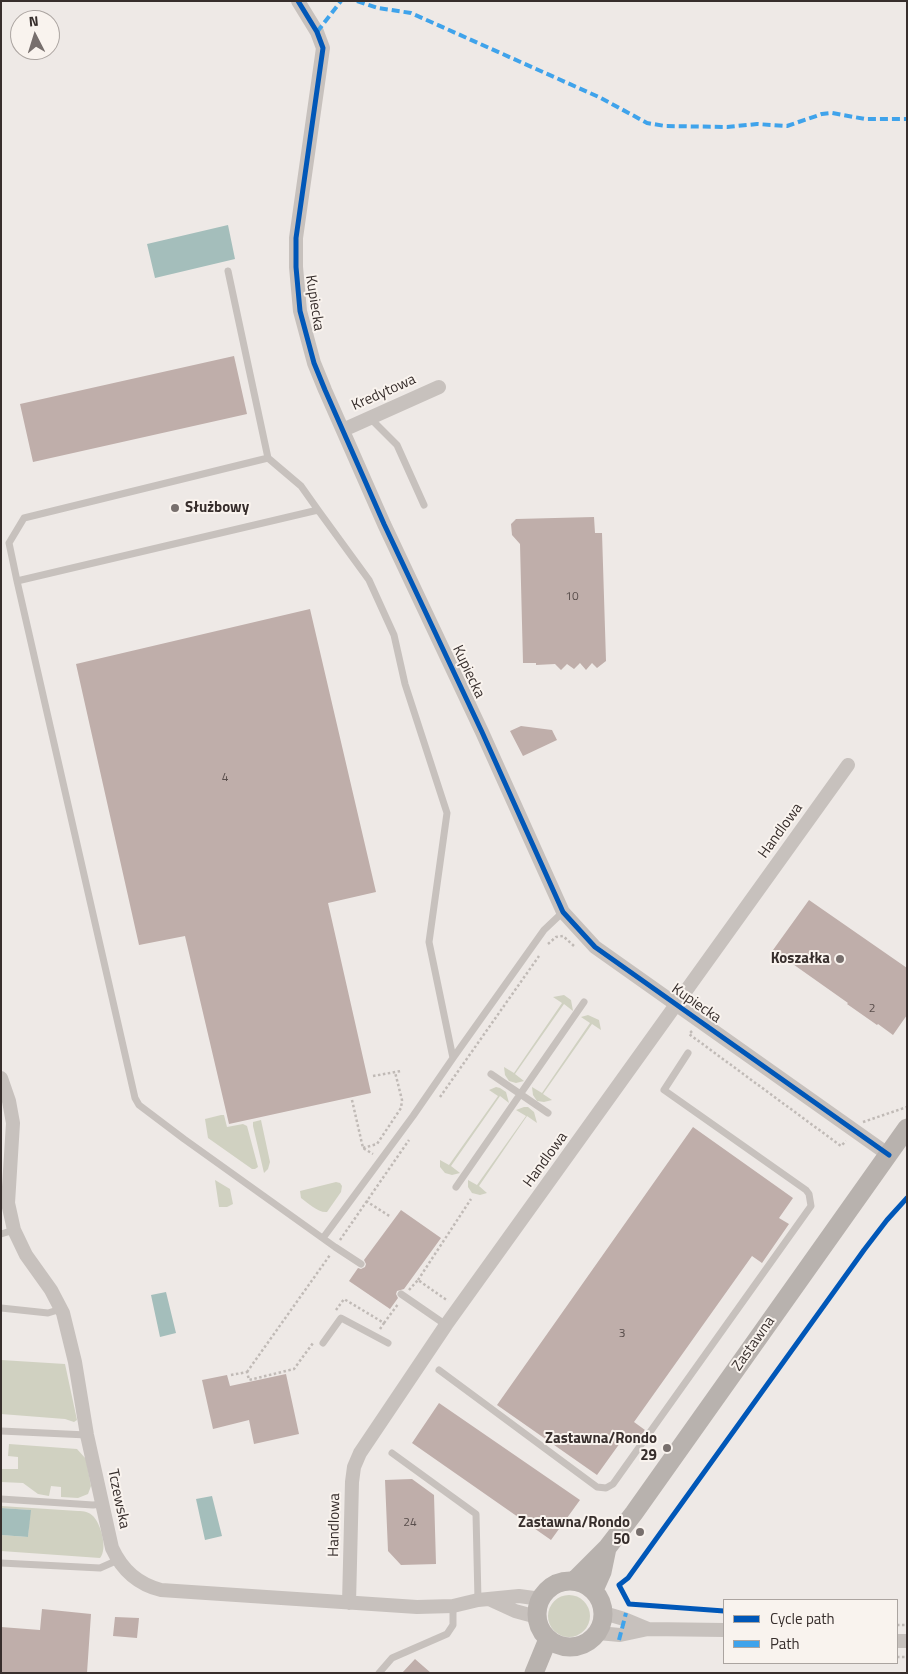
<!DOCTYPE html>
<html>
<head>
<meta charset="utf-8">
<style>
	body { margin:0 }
	#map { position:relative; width:908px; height:1674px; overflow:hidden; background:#eee9e6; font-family:"Titillium Web",sans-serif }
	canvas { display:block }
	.frame { position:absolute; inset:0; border:2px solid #372e2c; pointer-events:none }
	.legend { position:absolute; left:723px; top:1599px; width:175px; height:65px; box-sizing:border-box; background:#f9f3ee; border:1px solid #aba4a0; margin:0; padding:6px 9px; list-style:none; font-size:15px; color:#372e2c }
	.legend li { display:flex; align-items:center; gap:10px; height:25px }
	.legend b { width:25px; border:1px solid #aba4a0 }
	.north { position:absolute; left:10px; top:10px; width:50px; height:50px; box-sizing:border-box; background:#f9f3ee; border:1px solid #aba4a0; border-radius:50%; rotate:355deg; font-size:14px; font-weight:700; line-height:20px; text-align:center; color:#372e2c }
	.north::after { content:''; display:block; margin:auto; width:18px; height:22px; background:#776f6d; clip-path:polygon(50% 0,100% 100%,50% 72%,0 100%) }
</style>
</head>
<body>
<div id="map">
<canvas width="908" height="1674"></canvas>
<div class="frame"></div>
<ul class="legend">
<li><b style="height:6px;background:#0057b8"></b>Cycle path</li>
<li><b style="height:6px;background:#3fa3eb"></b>Path</li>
</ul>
<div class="north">N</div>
</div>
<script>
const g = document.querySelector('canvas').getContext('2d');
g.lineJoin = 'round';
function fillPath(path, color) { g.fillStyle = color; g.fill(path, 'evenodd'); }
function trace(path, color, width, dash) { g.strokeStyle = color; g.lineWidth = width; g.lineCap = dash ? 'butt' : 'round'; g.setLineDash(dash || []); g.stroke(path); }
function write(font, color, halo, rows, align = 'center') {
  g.font = font + ' "Titillium Web",sans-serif'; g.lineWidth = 4; g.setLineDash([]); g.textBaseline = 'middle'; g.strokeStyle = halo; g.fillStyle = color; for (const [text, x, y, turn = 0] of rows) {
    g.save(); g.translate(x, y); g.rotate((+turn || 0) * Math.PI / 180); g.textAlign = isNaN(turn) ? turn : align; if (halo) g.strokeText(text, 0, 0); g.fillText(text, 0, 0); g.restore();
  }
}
fillPath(new Path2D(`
	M564 995 571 1000 573 1011 564 1004 515 1074 524 1081 516 1083 509 1081 505 1075 504 1067 514 1073 562 1003 553 997Z
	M588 1015 599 1020 601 1030 592 1024 543 1094 552 1100 544 1102 537 1101 533 1095 532 1087 542 1093 590 1023 581 1017Z
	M496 1087 500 1088 506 1092 509 1103 500 1096 451 1166 460 1173 452 1175 445 1173 440 1167V1160L449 1165 498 1096 489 1090Z
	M524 1107H528L534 1112 537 1123 527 1116 479 1186 487 1193 480 1195 472 1193 468 1187V1180L477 1185 526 1116 516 1110Z
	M221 1115H224L227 1127 243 1124 247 1126 258 1167 255 1169H252L208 1138 205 1119Z
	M261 1120 270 1162 268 1169 264 1173 253 1126V1122Z
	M215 1180 230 1189 233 1204 227 1207H219Z
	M336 1182 340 1183 342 1186 341 1192 327 1212C318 1213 308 1203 301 1198L300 1191Z
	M1 1360 65 1364 77 1420 74 1422 65 1419 1 1414Z
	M9 1444 77 1449 86 1459 91 1486 88 1494 78 1498 61 1497V1487L51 1486 49 1496 38 1494 23 1483 1 1482V1469H18V1457L8 1456Z
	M1 1506 78 1511C84 1511 89 1512 93 1516 101 1524 108 1549 100 1558L1 1551V1535L28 1537 30 1510 1 1508Z
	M548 1616a21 21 0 1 1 42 0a21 21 0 1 1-42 0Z`), '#d0d1c1');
fillPath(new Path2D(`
	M228 225 235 259 155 278 147 244Z
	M166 1292 176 1333 160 1337 151 1295Z
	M212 1496 222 1536 205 1540 196 1499Z
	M1 1508 31 1510 28 1537 1 1535Z`), '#a4bebb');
fillPath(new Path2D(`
	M234 356 247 414 33 462 20 404Z
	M594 517 595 533H602L606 661 597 668 592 663 586 670 580 663 574 669 567 664 561 670 555 664 536 665V663H523L520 544 512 535 511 524 516 519Z
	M310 609 376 892 328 903 371 1093 229 1124 185 936 139 945 76 664Z
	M521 726 552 730 557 740 523 756 510 731Z
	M809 900 907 968V1015L893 1035 878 1024 877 1025 847 1004 848 1003 773 950Z
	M693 1127 793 1198 779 1218 789 1224 762 1263 752 1256 634 1422 645 1430 636 1443 625 1436 597 1475 497 1405Z
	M401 1210 441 1238 404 1289 397 1291 396 1294 398 1298 390 1309 349 1281 358 1268 361 1269 365 1267 366 1264 364 1260Z
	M286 1374 299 1434 254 1444 249 1420 213 1429 202 1380 227 1375 230 1386Z
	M439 1403 580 1500 551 1540 412 1443Z
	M412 1479 434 1495 436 1564 401 1565 388 1551 385 1480Z
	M42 1609 91 1614 87 1673 1 1672V1627L40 1630Z
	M115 1617 139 1618 137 1638 113 1636Z
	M415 1659 431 1673H402Z`), '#bfaeaa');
trace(new Path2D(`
	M548 944 556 937 563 936 574 946
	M692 1031 689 1034 841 1146 846 1141
	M373 1076 401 1071
	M440 1097 539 956
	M352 1100 363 1148 373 1154
	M863 1122 907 1107
	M363 1148 377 1144 401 1108 402 1100 395 1072
	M366 1201 391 1217
	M340 1240 409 1140
	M418 1280 471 1199
	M409 1290 418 1280 448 1301
	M336 1310 344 1299 384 1323 380 1329
	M384 1323 398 1304
	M247 1372 330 1255
	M231 1375 247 1372 249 1380 294 1369 313 1343
	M897 1625H907
	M897 1657H907`), '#c0bab6', 2.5, [2.5, 2.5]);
trace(new Path2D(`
	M228 271 268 458
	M370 418 397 445 424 505
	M17 581 9 543 24 518 268 458 301 486 318 510
	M453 1058 544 930 563 912
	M491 1074 548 1113
	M456 1187 584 1002
	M1 1234 14 1230
	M323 1238 413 1116 453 1058 429 942 447 813 405 684 394 635 369 580 318 510 17 581 135 1098 139 1105 184 1139 335 1247 361 1264
	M401 1294 446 1325
	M1 1308 48 1313 61 1309
	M323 1343 341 1318 388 1343
	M439 1370 597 1487 606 1488 613 1484 811 1206 809 1194 806 1190 664 1090 688 1053
	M1 1431 87 1435
	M392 1453 476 1514 478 1600
	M1 1499 93 1505 103 1504
	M1 1563 100 1568 118 1560
	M379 1673 392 1658 447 1634 453 1625V1606`), '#c7c1bd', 7);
trace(new Path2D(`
	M298 1 317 32 323 48 296 238V267L300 311 314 363 325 390 384 524 482 732 563 912 595 947 889 1155
	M343 430 439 387
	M1 1078 9 1101 13 1123 8 1203 14 1230 26 1255 51 1290 63 1313 75 1362 87 1435 112 1548C122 1570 137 1584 161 1590L417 1607 453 1606 478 1600 519 1596 541 1599
	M491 1600 515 1611 537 1617
	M349 1603 352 1482 354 1467 360 1453 446 1325 848 765
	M604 1613 624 1619 648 1629
	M598 1633 620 1635 648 1629 724 1630
	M897 1641H907`), '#c7c1bd', 14);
trace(new Path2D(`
	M574 1581 607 1548 634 1513 907 1128
	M537 1614a33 33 0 1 1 66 0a33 33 0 1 1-66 0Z
	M594 1590 602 1572 607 1548
	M534 1673 548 1639`), '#b8b2ae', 19);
trace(new Path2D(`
	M357 1 378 8 411 13 601 98 647 123 665 126 727 127 757 124 787 126 822 114 832 113 865 119H907
	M317 32 341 1
	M619 1640 626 1613`), '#3fa3eb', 4, [8, 4]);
trace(new Path2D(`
	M298 1 317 32 323 48 296 238V267L300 311 314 363 325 390 384 524 482 732 563 912 595 947 889 1155
	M724 1611 629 1604 619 1585 628 1578 864 1250 887 1220 907 1198`), '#0057b8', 5);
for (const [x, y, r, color] of [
	[175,508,5,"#776f6d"],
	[840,959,5,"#776f6d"],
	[667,1448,5,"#776f6d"],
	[640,1532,5,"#776f6d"]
]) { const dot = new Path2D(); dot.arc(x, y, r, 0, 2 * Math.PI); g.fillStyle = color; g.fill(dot); trace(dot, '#f9f3ee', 2); }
write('12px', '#594e4c', null, [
	["10",572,597],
	["4",225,778],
	["2",872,1009],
	["3",622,1334],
	["24",410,1523]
]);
write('15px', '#372e2c', '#f9f3ee', [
	["Kupiecka",314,303,81],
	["Kredytowa",384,393,-24],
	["Kupiecka",468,672,65],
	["Handlowa",781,831,-54],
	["Kupiecka",696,1004,35],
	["Handlowa",546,1160,-54],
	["Zastawna",754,1344,-55],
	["Tczewska",118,1499,78],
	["Handlowa",335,1525,-89]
]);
write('bold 15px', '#372e2c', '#f9f3ee', [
	["Służbowy",185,508,"left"],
	["Koszałka",830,959],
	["Zastawna/Rondo",657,1439],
	["29",657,1456],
	["Zastawna/Rondo",630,1523],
	["50",630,1540]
], 'right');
</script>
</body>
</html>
